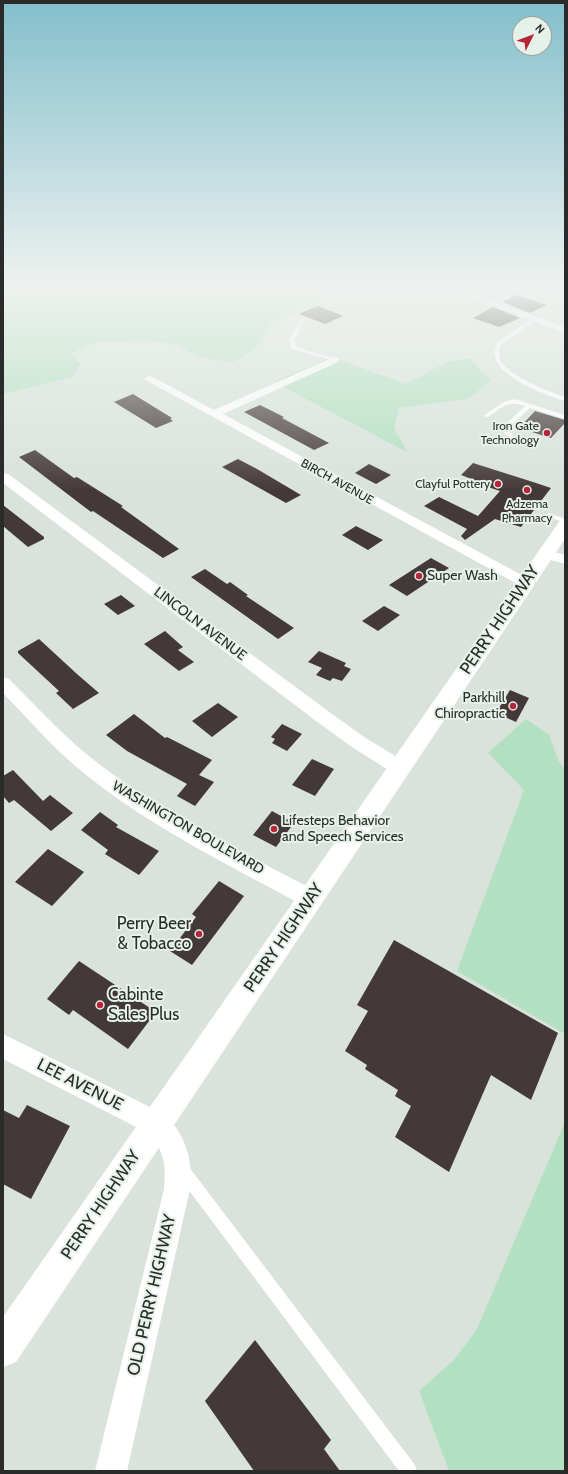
<!DOCTYPE html>
<html>
<head>
<meta charset="utf-8">
<style>
	body { margin:0 }
	#map { position:relative; width:568px; height:1474px; overflow:hidden; background:#d9e3dc; font-family:Cabin,sans-serif }
	canvas { display:block }
	.frame { position:absolute; inset:0; border:4px solid #292c2a; pointer-events:none }
	.north { position:absolute; left:512px; top:16px; width:40px; height:40px; box-sizing:border-box; background:#e6f1e9; border:1px solid #9aa29d; border-radius:50%; rotate:48deg; font-size:11px; font-weight:700; line-height:16px; text-align:center; color:#292c2a }
	.north::after { content:''; display:block; margin:auto; width:14px; height:18px; background:#b72638; clip-path:polygon(50% 0,100% 100%,50% 72%,0 100%) }
</style>
</head>
<body>
<div id="map">
<canvas width="568" height="1474"></canvas>
<div class="frame"></div>
<div class="north">N</div>
</div>
<script>
const g = document.querySelector('canvas').getContext('2d');
g.lineJoin = 'round';
function fillPath(path, color) { g.fillStyle = color; g.fill(path, 'evenodd'); }
function trace(path, color, width, dash) { g.strokeStyle = color; g.lineWidth = width; g.lineCap = dash ? 'butt' : 'round'; g.setLineDash(dash || []); g.stroke(path); }
function write(font, color, halo, rows, align = 'center') {
  g.font = font + ' Cabin,sans-serif'; g.lineWidth = 4; g.setLineDash([]); g.textBaseline = 'middle'; g.strokeStyle = halo; g.fillStyle = color; for (const [text, x, y, turn = 0] of rows) {
    g.save(); g.translate(x, y); g.rotate((+turn || 0) * Math.PI / 180); g.textAlign = isNaN(turn) ? turn : align; if (halo) g.strokeText(text, 0, 0); g.fillText(text, 0, 0); g.restore();
  }
}
fillPath(new Path2D(`
	M3 284H292L325 299 271 324 255 349 231 363 197 356 177 345 147 340 96 342 70 354 81 364 73 377 3 394Z
	M332 357 406 384 447 362 469 358 491 381 467 399 399 408 394 428 407 452 274 382Z
	M526 719 549 735 559 762 565 769V1034L457 971 524 790 488 753Z
	M565 1122V1471H449L419 1391 454 1360 477 1329Z`), '#b2e0c0');
fillPath(new Path2D(`
	M516 295 547 305 530 313 503 302Z
	M318 306 343 316 325 324 299 314Z
	M493 307 520 318 499 327 473 318Z
	M133 394 172 418 170 419 173 421 156 428 114 402Z
	M260 405 284 417 282 418 329 443 314 450 244 412Z
	M535 411 565 420V423L551 438 519 428Z
	M35 450 74 478 77 477 123 506 121 507 179 549 163 558 93 511 91 512 19 457Z
	M238 459 257 469 301 495 286 503 222 467Z
	M473 463 533 482 551 488 521 527 495 519 465 540 461 536 467 529 424 506 439 497 478 516 500 491 473 482 474 480 461 475Z
	M369 464 391 475 376 484 355 473Z
	M3 505 44 537V539L28 547 3 526Z
	M356 526 383 540 368 550 342 535Z
	M431 558 449 568 407 596 389 585Z
	M205 569 227 584 230 582 248 595 246 596 294 628 278 639 191 577Z
	M121 595 135 606 118 615 104 604Z
	M384 606 400 615 378 631 362 621Z
	M165 631 183 647 178 650 194 662 179 671 144 644Z
	M39 639 77 674 99 693 73 709 56 693 59 691 18 653V651Z
	M319 651 346 663 344 666 351 669 342 681 333 678 330 681 316 675 322 668 308 662Z
	M510 690 529 698 516 722 496 713Z
	M218 703 238 717 212 737 192 721Z
	M134 714 165 738 167 737 212 760 199 775 214 782 195 806 177 796 187 784 127 751 106 735Z
	M282 724 302 734 287 751 272 743 275 739 271 737Z
	M312 759 334 769 315 796 292 785Z
	M13 770 43 801 50 795 73 813 51 831 14 800 9 803 3 796V776Z
	M272 811 294 823 276 847 253 835Z
	M100 812 118 825 116 827 159 851 139 875 105 854 108 850 81 830Z
	M48 849 84 872 52 906 15 882Z
	M219 881 244 896 192 965 170 951 196 917 192 914Z
	M394 940 558 1033 531 1100 491 1075 449 1172 395 1137 411 1106 395 1096 398 1090 365 1069 367 1065 345 1051 368 1011 357 1005Z
	M79 961 156 1012 128 1049 73 1010 69 1015 47 999Z
	M27 1105 70 1126 31 1199 3 1184V1110L19 1118Z
	M255 1340 331 1440 324 1449 340 1471H254L205 1401Z`), '#433938');
fillPath(new Path2D(`
	M533 318 537 319 501 345C501 347 499 351 499 354 500 375 549 391 565 397V401C546 395 489 375 495 349 496 347 496 344 497 343 503 337 525 323 533 318Z
	M302 319 304 320 295 340 296 347 336 359V361L292 349 289 340 300 320Z
	M515 399 565 415V419L530 408 510 426V432L518 441 513 442 504 432V426L525 406C507 400 503 407 488 417L483 416 504 402Z
	M549 513 565 519V523L547 516V514Z
	M184 1165 189 1167 415 1465 417 1471H399L179 1177 177 1172 179 1167Z`), '#fff');
fillPath(new Path2D(`
	M435 284H449L565 327V333Z
	M334 357 338 358 339 360 338 362 223 414 531 580 533 583 531 586H521L144 379 149 376 153 377 214 410Z
	M3 473 8 474 328 711 364 737 407 763 409 768 407 773 400 775 393 773 352 747 316 721 3 483Z
	M546 550 565 555V564L541 557 539 554 541 551Z
	M3 677 9 679C38 708 66 739 99 764 166 816 244 853 318 892L322 899 318 906 311 909 304 906C229 865 152 828 85 774 55 750 30 721 3 693Z
	M3 1034 166 1115C186 1137 193 1159 190 1189L127 1471H95L164 1189C166 1163 165 1153 148 1133L3 1059Z`), '#fff');
fillPath(new Path2D(`
	M565 521V539L16 1362 3 1367V1317L559 522Z`), '#fff');
const sky = g.createLinearGradient(0, 0, 0, 491);
sky.addColorStop(0, '#83bfcc');
sky.addColorStop(0.58, '#eef2ef');
sky.addColorStop(1, '#eef2ef00');
g.fillStyle = sky;
g.fillRect(0, 0, 568, 491);
for (const [x, y, r, color] of [
	[547,433,4,"#b72638"],
	[498,484,4,"#b72638"],
	[527,490,4,"#b72638"],
	[419,576,4,"#b72638"],
	[513,706,4,"#b72638"],
	[274,829,4,"#b72638"],
	[199,934,4,"#b72638"],
	[100,1005,4,"#b72638"]
]) { const dot = new Path2D(); dot.arc(x, y, r, 0, 2 * Math.PI); g.fillStyle = color; g.fill(dot); trace(dot, '#e6f1e9', 1.5); }
write('12px', '#292c2a', '#e6f1e9', [
	["Iron Gate",539,426],
	["Technology",539,440],
	["Clayful Pottery",490,484],
	["Adzema",527,504,"center"],
	["Pharmacy",527,518,"center"]
], 'right');
write('12px', '#292c2a', '#e6f1e9', [
	["BIRCH AVENUE",337,482,29]
]);
write('14px', '#292c2a', '#e6f1e9', [
	["Super Wash",427,576],
	["Parkhill",505,698,"right"],
	["Chiropractic",505,714,"right"],
	["Lifesteps Behavior",282,821],
	["and Speech Services",282,837]
], 'left');
write('14px', '#292c2a', '#e6f1e9', [
	["LINCOLN AVENUE",200,624,37],
	["WASHINGTON BOULEVARD",188,828,30]
]);
write('17px', '#292c2a', '#e6f1e9', [
	["PERRY HIGHWAY",500,620,-56],
	["PERRY HIGHWAY",284,938,-56],
	["LEE AVENUE",80,1085,27],
	["PERRY HIGHWAY",101,1205,-56],
	["OLD PERRY HIGHWAY",152,1295,-77]
]);
write('17px', '#292c2a', '#e6f1e9', [
	["Perry Beer",191,924],
	["& Tobacco",191,944],
	["Cabinte",108,995,"left"],
	["Sales Plus",108,1015,"left"]
], 'right');
</script>
</body>
</html>
